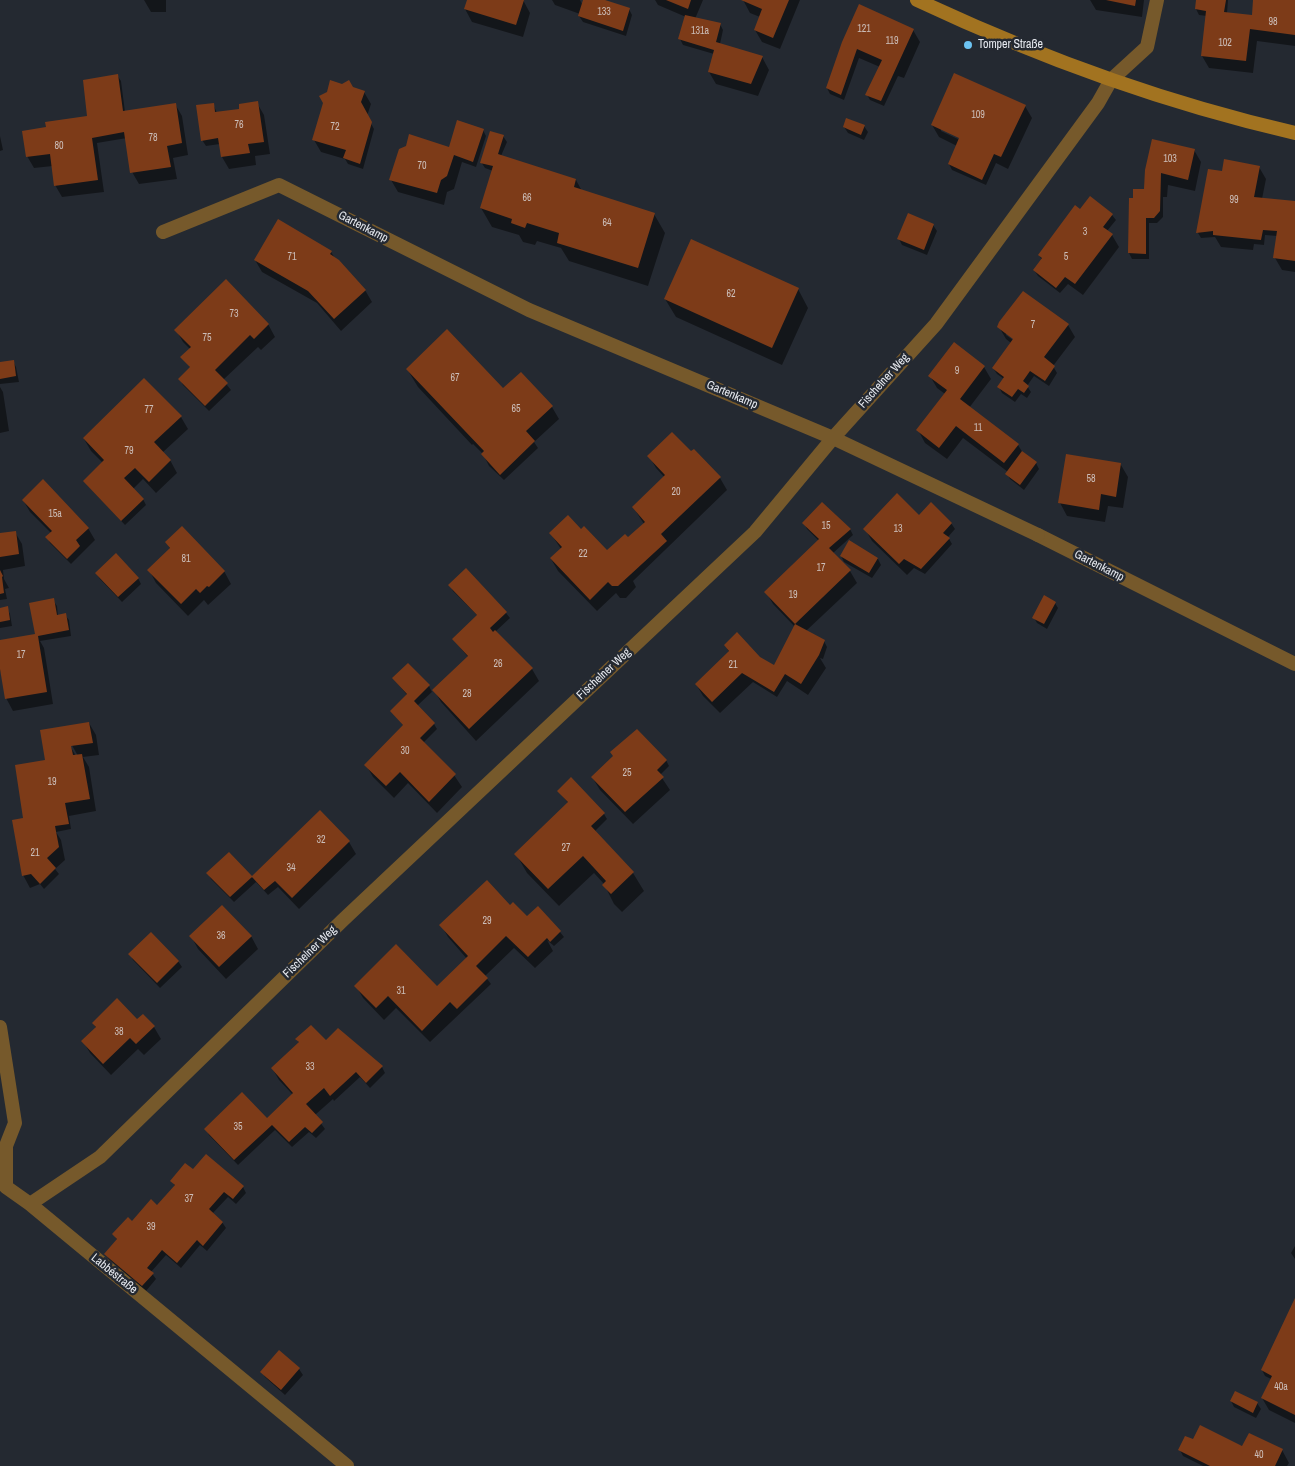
<!DOCTYPE html>
<html>
<head>
<meta charset="utf-8">
<style>
	body { margin:0 }
	canvas { display:block; background:#242931 }
</style>
</head>
<body>
<canvas width="1295" height="1466"></canvas>
<script>
const g = document.querySelector('canvas').getContext('2d');
g.lineJoin = 'round';
function fillPath(path, color) { g.fillStyle = color; g.fill(path, 'evenodd'); }
function trace(path, color, width, dash) { g.strokeStyle = color; g.lineWidth = width; g.lineCap = dash ? 'butt' : 'round'; g.setLineDash(dash || []); g.stroke(path); }
function write(font, color, halo, rows, align = 'center') {
  g.font = font + ' "Archivo Narrow",sans-serif'; g.lineWidth = 5; g.setLineDash([]); g.textBaseline = 'middle'; g.strokeStyle = halo; g.fillStyle = color; for (const [text, x, y, turn = 0] of rows) {
    g.save(); g.translate(x, y); g.rotate((+turn || 0) * Math.PI / 180); g.textAlign = isNaN(turn) ? turn : align; if (halo) g.strokeText(text, 0, 0); g.fillText(text, 0, 0); g.restore();
  }
}
fillPath(new Path2D(`
	M144 0H166V12H151Z
	M468 0H523L530 13 523 37 472 22 465 9Z
	M552 0H580L583 6 584 0H601L629 9 632 15 626 36 583 22 579 16 580 14 555 5Z
	M655 0H703L695 19 720 24 723 30 720 44 762 57 769 70 758 96 716 84 709 72 714 54 683 45 680 39 686 17 658 5Z
	M743 0H800L780 49 762 42 755 30 760 17 750 13Z
	M1090 0H1144L1142 17 1096 10Z
	M1197 0H1228L1227 14 1253 17 1255 0 1295 1V46L1257 41 1253 73 1209 68 1202 56 1207 16 1199 15 1196 9Z
	M913 30 920 42 904 78 898 76 884 106 870 100 867 95 880 67 859 58 844 100 830 94 827 88 843 43Z
	M117 75 121 81 125 112 175 104 182 116 188 155 173 158 177 179 139 184 132 172 127 138 97 143 104 192 62 197 55 185 53 166 34 168 27 156 47 128 89 117Z
	M342 86 364 92 371 104 367 116 374 129 363 169 348 164 345 159 321 152 314 140Z
	M257 103 264 115 270 154 255 156 256 165 229 169 222 157 220 144 206 146 202 140 213 104 217 113 241 110Z
	M1025 106 1032 118 1008 169 996 163 986 185 952 170 949 164 957 146 939 137 932 125ZM941 128 960 137V140L941 131Z
	M864 126 868 132 864 140 848 133 844 127Z
	M483 130 486 136 476 167 462 162 454 189 447 192 444 205 398 192 391 180 452 149Z
	M0 136 3 150 0 151Z
	M503 136 507 142 501 156 576 180 582 191 654 214 665 233 648 286 569 261 561 248 537 241 535 245 523 242 519 235 492 227 481 208 493 171 485 168 481 162Z
	M1194 150 1201 162 1195 191 1168 185 1167 197H1163V217L1157 223H1149V259H1132L1129 253 1134 200 1145 190 1146 170Z
	M1259 167 1266 179 1262 199 1295 202V272L1282 270 1275 258 1277 236 1265 235 1264 245 1254 244 1253 250 1221 247 1215 237 1201 238 1198 233 1223 173Z
	M1084 214 1112 215 1116 220 1107 231 1112 235 1119 247 1083 295 1068 284 1060 293 1038 276 1034 270 1042 260 1039 255Z
	M933 225 937 231 927 255 902 245 899 239Z
	M331 252 336 260 365 290 372 302 341 331 317 303 262 272 255 260Z
	M798 289 808 308 782 365 676 317 665 299Z
	M268 324 275 337 261 350 258 347 223 380 231 390 209 411 183 385 180 379 191 368 182 357 190 349 183 342 176 330Z
	M1068 325 1075 337 1053 366 1057 373 1049 386 1034 376 1027 386 1031 392 1027 398 1021 394 1015 402 1002 393 999 387 1004 379 997 374 993 368 1011 343 1006 339 999 327ZM1006 332 1047 365 1006 335Z
	M13 361 16 367 19 382 0 384V364Z
	M984 367 991 379 969 408 1018 445 1023 453 1036 463 1039 469 1024 490 1010 479 1007 474 1008 472 963 438 947 459 925 443 918 430 945 394 937 388 930 376Z
	M407 369 503 390 521 373 552 407 559 419 534 442 538 448 504 480 489 466 483 454 473 444 472 445 418 387Z
	M0 387 3 392 9 431 0 433Z
	M181 417 188 429 162 453 170 460 177 473 156 493 143 479 133 489 143 499 146 505 125 525 88 486 85 481 103 463 91 451 84 439Z
	M694 450 720 478 727 490 633 581 636 587 626 598H620L616 593 597 611 558 571 551 559 561 549 551 534 581 530 607 552 628 539 644 524 633 507 665 478 656 468 649 456 691 453Z
	M1121 465 1128 477 1123 508 1108 506 1105 522 1067 516 1060 503Z
	M23 500 88 528 95 540 71 564 50 543 47 537 51 533 30 512Z
	M920 517 951 523 955 529 948 537 952 544 925 574 914 568 907 575 872 541 865 529Z
	M804 523 850 529 853 535 832 554 850 571 857 583 806 631 824 641 827 647 823 659 820 658 826 668 808 695 787 681 777 697 753 682 720 713 703 696 696 684 729 652 725 645 759 658 774 667 795 627 773 604 766 592 819 541 807 529Z
	M15 532 22 544 25 566 3 570 4 579 9 588 5 589 7 599 0 600V534Z
	M849 542 878 559 881 565 872 578 844 562 841 556Z
	M167 543 224 571 231 584 208 605 204 600 188 616 156 583 149 570 170 549Z
	M466 570 506 613 510 618 495 632 532 669 539 681 476 741 441 702 434 690 417 706 434 724 437 729 423 743 454 775 462 787 437 813 408 783 394 798 373 777 366 765 404 726 391 711 407 695 393 678 429 686 432 692 468 657 453 639 478 616 453 591 450 585Z
	M96 573 138 578 141 584 122 602 100 579Z
	M53 600 57 606 58 616 65 615 69 620 71 636 40 641 44 648 53 704 13 711 6 698 0 668V642L37 636Z
	M1055 603 1058 608 1047 629 1037 623 1034 618Z
	M7 608 10 614 12 626 0 628V609Z
	M89 723 96 735 99 755 83 757 89 767 96 811 69 816 71 829 56 832 61 840 65 860 55 869 59 874 44 889 40 884 30 888 23 875 13 821 23 820 26 825 16 766 46 761 41 731ZM69 740 78 756H76L67 741Z
	M666 760 669 766 660 775 670 790 633 824 600 790 592 777Z
	M558 791 604 814 607 819 594 832 633 873 644 891 622 912 614 904 604 884 594 873 559 906 527 873 516 854 569 804Z
	M320 812 349 842 356 854 299 909 278 887 268 895 256 882 234 902 211 879 208 873 229 854 252 878Z
	M510 906 531 923 538 908 560 932 564 937 554 946 547 940 553 951 535 968 514 948 485 976 491 984 430 1042 396 1008 384 1020 363 998 356 986 441 991 467 959 448 937 441 925Z
	M191 936H251L258 949 226 979 198 949Z
	M130 954 178 961 182 967 160 988 133 960Z
	M143 1016 154 1027 161 1039 144 1055 138 1049 111 1075 90 1053 83 1041 96 1028 93 1023 137 1021Z
	M297 1039 330 1046 382 1067 385 1073 370 1088 360 1077 334 1101 333 1099 315 1115 325 1129 316 1138 309 1132 292 1147 275 1130 238 1165 209 1135 206 1129 267 1120 293 1095 279 1080 272 1068 299 1043Z
	M193 1171 243 1187 246 1193 236 1204 228 1197 212 1214 222 1222 226 1228 207 1251 200 1245 181 1268 166 1255 151 1272 156 1279 146 1291 109 1259 106 1254 117 1240 114 1235 157 1206 175 1186 172 1181Z
	M1295 1246V1259L1291 1253Z
	M1295 1301V1423L1269 1410 1262 1398 1271 1379 1265 1376 1262 1370Z
	M279 1352 299 1369 303 1375 285 1395 265 1377 262 1372Z
	M1231 1401 1257 1403 1261 1409 1256 1418 1234 1407Z
	M1194 1441 1282 1450 1289 1463 1287 1466H1203L1183 1456 1180 1450Z`), '#0007');
fillPath(new Path2D(`
	M467 0H524L516 25 464 9Z
	M583 0H605L630 8 623 31 578 16Z
	M666 0H691L688 9Z
	M741 0H789L773 38 754 30 762 9Z
	M1106 0H1136L1135 6Z
	M1196 0H1226L1224 12 1252 15 1253 0H1295V35L1250 29 1246 61 1201 56 1206 11 1195 9Z
	M859 4 914 29 881 101 865 95 882 60 857 49 841 95 826 88 842 42Z
	M685 15 721 23 716 42 763 56 751 84 708 72 714 50 678 39Z
	M954 73 1026 105 1001 157 994 154 982 180 948 164 959 138 931 125Z
	M118 74 123 111 176 103 182 143 167 146 171 167 130 173 124 132 92 138 98 180 54 186 50 154 26 157 22 131 46 127 45 122 87 116 83 80Z
	M330 80 342 84 349 80 353 87 365 91 361 102 372 122 360 164 343 158 346 150 312 140 323 103 319 96 327 92Z
	M258 101 264 142 248 144 250 153 221 157 218 138 201 141 196 105 214 103 215 112 239 109V104Z
	M846 118 865 125 861 135 843 127Z
	M457 120 484 129 473 162 454 155 447 176 441 180 437 193 389 180 399 149 406 146 409 134 449 147Z
	M490 131 504 135 498 154 576 179 574 187 655 213 638 268 557 243 559 233 527 223 525 228 511 223 512 219 480 208 493 166 480 163Z
	M1152 139 1195 149 1188 180 1161 173 1160 211 1154 218H1146V254L1128 253 1129 198H1133V189H1144L1145 170Z
	M1224 159 1260 166 1254 197 1295 201V261L1273 258 1277 231 1263 230 1261 240 1213 235V231L1196 233 1208 169 1222 171Z
	M1090 196 1113 214 1103 227 1113 234 1075 284 1065 277 1056 288 1033 270 1042 258 1038 255 1075 205 1080 209Z
	M908 213 934 224 924 250 897 239Z
	M278 219 332 251 330 254 339 260 366 290 334 319 308 291 254 260Z
	M691 239 799 288 772 348 664 299Z
	M226 279 269 324 254 339 250 335 215 370 228 383 205 406 178 379 190 367 180 357 191 347 174 330Z
	M1023 291 1069 324 1044 357 1055 366 1045 381 1030 371 1023 381 1029 386 1024 393 1018 389 1012 397 997 387 1004 377 992 368 1013 339 997 327 999 322Z
	M447 329 503 388 521 372 553 406 526 431 535 441 500 475 481 454 484 451 406 369Z
	M954 342 985 366 960 399 1019 444 1004 463 956 426 939 448 916 430 947 390 928 376Z
	M14 360 16 376 0 379V362Z
	M144 378 182 416 154 442 171 460 149 482 135 468 124 478 144 499 121 521 83 481 104 460 83 438Z
	M672 432 691 451 694 449 721 477 661 534 667 541 618 586H612L608 582 590 600 550 558 562 547 549 533 568 515 581 529 584 526 607 550 625 534 628 537 645 522 632 507 665 475 647 456Z
	M1022 451 1037 462 1020 485 1005 474Z
	M1066 454 1121 463 1116 497 1101 494 1099 510 1058 503Z
	M43 479 89 528 76 540 80 546 67 559 45 537 52 531 22 500Z
	M897 493 919 515 931 502 952 523 943 533 950 538 921 569 904 559 899 564 863 529Z
	M822 502 851 529 829 548 851 570 795 624 764 592 819 539 802 523Z
	M182 526 225 571 209 587 207 586 200 593 196 589 181 604 147 570 170 548 165 542Z
	M16 531 19 554 0 557V533Z
	M849 540 878 558 869 573 840 556Z
	M116 553 139 578 118 597 95 573Z
	M466 568 507 612 490 628 493 632 495 630 533 668 469 729 432 690 468 656 452 639 477 615 448 585Z
	M0 570 3 576 2 577 4 593 0 594Z
	M1044 595 1056 602 1044 624 1032 618Z
	M54 598 57 615 66 613 69 630 38 636 47 692 5 699 0 669V640L35 634 29 603Z
	M8 606 10 620 0 622V608Z
	M795 624 825 640 819 655 801 684 785 674 774 692 742 673 712 702 695 684 729 651 724 645 737 632 760 657 774 665Z
	M408 663 430 685 414 701 435 723 420 738 456 774 429 802 400 772 386 786 364 765 403 725 390 711 407 694 392 678Z
	M89 722 93 743 71 746 73 755 82 754 90 799 65 803 69 824 55 826 59 847 47 858 56 868 40 884 31 874 22 876 12 820 23 818 15 765 45 760 40 730Z
	M637 729 667 760 657 770 664 777 625 812 591 777 613 756 610 752Z
	M571 777 605 813 591 826 634 872 611 894 602 885 606 881 583 856 548 889 514 854 568 802 557 791Z
	M320 810 350 841 292 898 275 881 264 890 252 877 230 897 206 873 229 852 252 876Z
	M487 880 510 905 513 902 527 916 538 906 561 931 550 942 547 938 528 957 506 936 476 966 488 978 457 1009 450 1002 422 1031 388 996 376 1008 354 986 396 944 437 986 468 956 439 925Z
	M222 905 252 936 219 967 189 936Z
	M151 932 179 961 157 983 128 954Z
	M117 998 137 1019 143 1014 155 1026 136 1044 130 1038 103 1064 81 1041 96 1027 92 1023Z
	M311 1025 326 1040 338 1028 383 1066 366 1083 356 1072 330 1096 324 1088 306 1104 323 1122 312 1133 305 1127 289 1142 272 1125 234 1160 204 1129 242 1092 267 1118 293 1093 271 1068 299 1042 295 1039Z
	M206 1154 244 1186 233 1199 224 1192 209 1209 223 1222 203 1246 197 1240 177 1263 162 1250 147 1268 154 1273 142 1286 104 1254 117 1239 112 1234 128 1217 132 1221 151 1199 157 1205 175 1185 170 1181 185 1163 193 1169Z
	M1295 1298V1415L1261 1398 1272 1376 1261 1370Z
	M279 1350 300 1368 281 1390 260 1372Z
	M1235 1391 1258 1402 1253 1413 1230 1401Z
	M1200 1425 1242 1446 1249 1433 1283 1449 1275 1466H1210L1178 1450 1185 1436 1193 1439Z`), '#7d3b18');
trace(new Path2D(`
	M1111 80 1147 47 1157 0
	M1038 535 1295 664`), '#76592b', 14);
trace(new Path2D(`
	M163 232 279 185 529 310 833 438 1038 535
	M0 1027 15 1123 6 1146V1187L30 1204 347 1466
	M30 1204 100 1157 343 920 755 532 833 438 936 324 1098 103 1111 80`), '#76592b', 14);
trace(new Path2D(`
	M917 0C1038 57 1165 103 1295 133`), '#a27320', 14);
for (const [x, y, r, color] of [
	[968,45,5,"#6cc3f2"]
]) { const dot = new Path2D(); dot.arc(x, y, r, 0, 2 * Math.PI); g.fillStyle = color; g.fill(dot); trace(dot, '#242931', 2); }
write('10px', '#ccbeb9', null, [
	["133",604,12],
	["98",1273,22],
	["121",864,29],
	["131a",700,31],
	["119",892,41],
	["102",1225,43],
	["109",978,115],
	["76",239,125],
	["72",335,127],
	["78",153,138],
	["80",59,146],
	["103",1170,159],
	["70",422,166],
	["66",527,198],
	["99",1234,200],
	["64",607,223],
	["3",1085,232],
	["71",292,257],
	["5",1066,257],
	["62",731,294],
	["73",234,314],
	["7",1033,325],
	["75",207,338],
	["9",957,371],
	["67",455,378],
	["65",516,409],
	["77",149,410],
	["11",978,428],
	["79",129,451],
	["58",1091,479],
	["20",676,492],
	["15a",55,514],
	["15",826,526],
	["13",898,529],
	["22",583,554],
	["81",186,559],
	["17",821,568],
	["19",793,595],
	["17",21,655],
	["26",498,664],
	["21",733,665],
	["28",467,694],
	["30",405,751],
	["25",627,773],
	["19",52,782],
	["32",321,840],
	["27",566,848],
	["21",35,853],
	["34",291,868],
	["29",487,921],
	["36",221,936],
	["31",401,991],
	["38",119,1032],
	["33",310,1067],
	["35",238,1127],
	["37",189,1199],
	["39",151,1227],
	["40a",1281,1387],
	["40",1259,1455]
]);
write('12px', '#e6e9ef', '#242931', [
	["Tomper Straße",978,45]
], 'left');
write('12px', '#e6e9ef', '#242931', [
	["Gartenkamp",363,227,27],
	["Fischelner Weg",884,381,-48],
	["Gartenkamp",732,395,23],
	["Gartenkamp",1099,566,27],
	["Fischelner Weg",604,674,-43],
	["Fischelner Weg",310,952,-44],
	["Labbéstraße",114,1274,39]
]);
</script>
</body>
</html>
